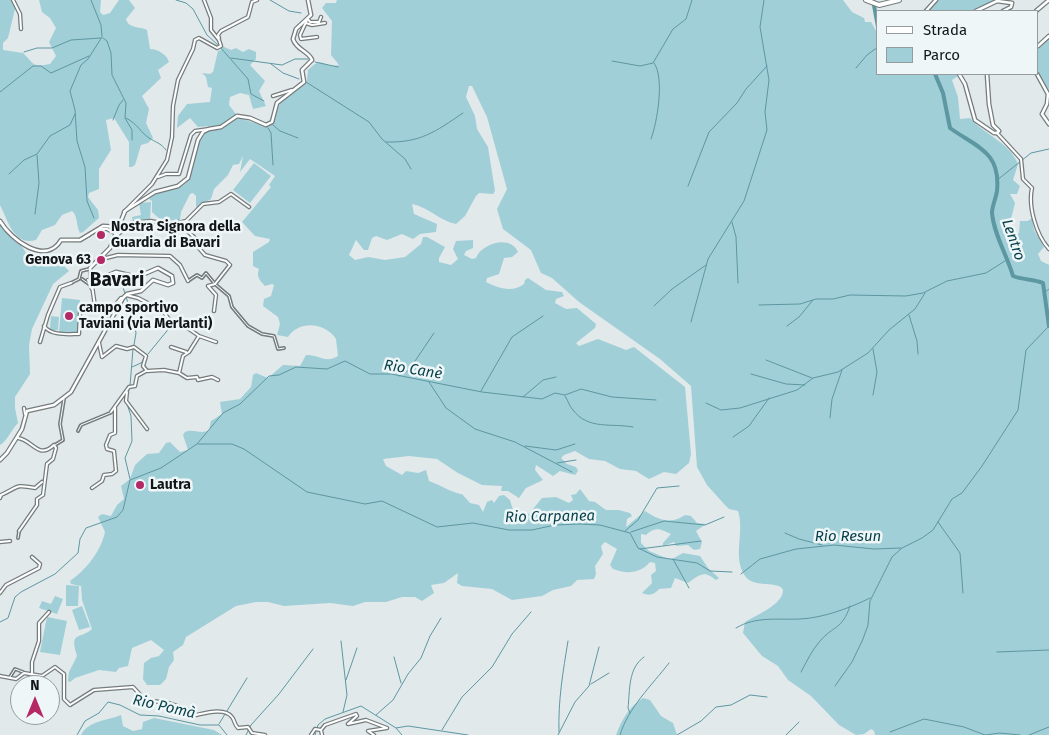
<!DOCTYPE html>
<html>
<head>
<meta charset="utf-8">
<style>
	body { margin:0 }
	#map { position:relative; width:1049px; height:735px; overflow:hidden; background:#e1e9eb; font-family:"Fira Sans",sans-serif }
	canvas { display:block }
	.legend { position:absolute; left:876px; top:10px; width:162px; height:65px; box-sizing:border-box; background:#eef6f8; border:1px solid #969c9e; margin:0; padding:6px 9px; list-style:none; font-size:15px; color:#131616 }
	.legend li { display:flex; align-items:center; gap:10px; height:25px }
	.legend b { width:25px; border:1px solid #969c9e }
	.north { position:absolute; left:10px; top:675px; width:50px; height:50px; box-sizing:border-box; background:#eef6f8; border:1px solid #969c9e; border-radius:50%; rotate:0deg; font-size:14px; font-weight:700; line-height:20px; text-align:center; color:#131616 }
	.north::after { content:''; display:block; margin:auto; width:18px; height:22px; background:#b42863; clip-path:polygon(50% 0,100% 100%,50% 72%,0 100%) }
</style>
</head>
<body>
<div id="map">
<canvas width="1049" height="735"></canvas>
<ul class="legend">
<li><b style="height:6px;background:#fff"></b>Strada</li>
<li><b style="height:14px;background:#a1cfd7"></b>Parco</li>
</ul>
<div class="north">N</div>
</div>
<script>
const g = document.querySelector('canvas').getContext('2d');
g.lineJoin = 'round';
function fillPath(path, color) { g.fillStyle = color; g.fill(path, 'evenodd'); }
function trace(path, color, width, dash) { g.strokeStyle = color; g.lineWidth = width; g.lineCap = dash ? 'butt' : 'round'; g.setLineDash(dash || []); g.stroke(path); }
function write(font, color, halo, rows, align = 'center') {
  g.font = font + ' "Fira Sans",sans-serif'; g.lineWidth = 5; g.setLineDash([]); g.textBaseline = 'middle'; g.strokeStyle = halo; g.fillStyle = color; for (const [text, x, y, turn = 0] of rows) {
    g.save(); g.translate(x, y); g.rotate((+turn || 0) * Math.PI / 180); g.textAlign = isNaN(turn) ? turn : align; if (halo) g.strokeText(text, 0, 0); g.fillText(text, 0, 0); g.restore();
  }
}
fillPath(new Path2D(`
	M0 0H15L16 5 8 38 3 43V50L23 53C34 63 31 68 50 64L56 56 49 42 56 28 50 18 42 12 39 0H101L100 12 103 15 110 13 119 0H129L135 8 126 19C129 29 139 26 147 30L150 49C158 49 167 55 169 62L158 70 161 78 142 96 149 109 146 123 153 138 148 143 141 145 135 165 132 167H129V142L114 118 106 120 111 150 99 169V189L89 193 88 197 98 210 99 218 83 232 80 233C76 226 78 216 72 211L62 215 55 225 42 230 36 240C13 246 8 220 0 205Z
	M337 0H843L852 12 864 18 865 22H871L878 34V74H956L958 76 952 80 958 97 960 119 970 118C985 135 1009 142 1018 164L1013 180 1020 186 1017 194H1010L1015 203 1011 219 1006 229 1012 238 1019 233 1020 221H1028L1032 218 1034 230 1044 247 1038 254 1041 261 1049 265V735H875L874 731 871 729 864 734 856 735 839 725 811 696 788 680 778 666 762 656 743 633 745 622C756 615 783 605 783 590 779 580 754 589 745 576 732 557 745 532 738 511L729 509 724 504 707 485 697 467 691 386 660 359 579 302 552 278 541 273 531 250 503 229 497 209 507 189 487 117 472 86H469L466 97 475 116 477 129 488 147 495 191 493 194 479 193 476 196 465 216 456 224C440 221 428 207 412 204L414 214 437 224 436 232 420 234 413 239 402 234 387 240 376 236 372 238 368 250H364L356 240 349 255 355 260 368 257 385 260 405 257 421 244 423 237H427L445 247 439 258V262L451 265 458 259 453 249 456 241 473 240V248L466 251 464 255 472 259 476 258C481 244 510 234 518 252L512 257 504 258 499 274 487 278 486 282C497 288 513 293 524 284L525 280 528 278 546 290 562 292 564 296 556 299 555 303 566 309 577 308 596 324 595 328 576 343 579 346 598 339 626 350 634 347 685 387 691 454 689 463 676 474 664 472 649 479 636 471 620 469 605 461 589 459 575 451 564 455 561 458 567 464 576 467 578 471 575 475 560 471 553 476 536 465 535 470 543 480 526 488 519 498 508 491H501L502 486 482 485 458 473 437 459 409 456 383 459 386 466 402 475 406 471 418 473 426 470 429 481C438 484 455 494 462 494L470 503 479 505 483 512 487 502 492 500 494 503 499 496 504 495 510 500 513 510 529 514 542 498 556 497 569 503 573 500 571 495 576 494 580 489 589 501 595 502 606 510H619L630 513 632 516 627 519 626 527 645 511C659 520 670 525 685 515L691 516 697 523 706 524 696 531 702 542 700 549 694 550 688 545 676 546 674 542 663 546V543L671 534C660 529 656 526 646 535L641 534V543L649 551 666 558 672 559 683 553 700 556 708 568 719 578 716 580C704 570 700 574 688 583L675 578 671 588 659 589C654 595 649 596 642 593L652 583 651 575 656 571 655 563 650 562C640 574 626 574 613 569L610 565 617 549 605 542 601 546 603 554 595 566 596 574 594 579 577 580 571 586 553 590 542 596 512 600 492 589 462 586 457 583 458 573 444 583 431 585 434 593 422 601 415 597H402L386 602H365L353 606 330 603 284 606 268 602H256L236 606 186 637 183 645 173 652 174 660 169 667 166 679 160 685H147L143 679 144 663 151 658 159 656 164 650 151 640 132 648 128 666 119 668 116 672 99 670 75 678 70 682 68 681 69 672 77 656C69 630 80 640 92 629L82 600 81 586 71 584 70 581C86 570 101 551 105 532L98 517 102 514 111 516 117 505 124 499 121 486 130 479 135 465 147 454 159 453 166 443 170 442 180 452 188 450 183 435 185 432C193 428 201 435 209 430L211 421 222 414 220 402 240 399 251 387 253 375 256 373 268 378 283 365 300 366 306 355C318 354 325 364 338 356L336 339C325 322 299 320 288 337L277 335 280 324 278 317 263 306 264 299 271 296 274 285 272 284 265 286C260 281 256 276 259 269L253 266V252L269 242 270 239 255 236 242 222 271 187 269 185 275 176 250 159 240 172 243 156 239 164 233 165 228 175 214 189 211 199 196 208V196L193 193 190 194 181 212 180 220C168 224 161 221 152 212V201L149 199C158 187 177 193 186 183 198 170 192 145 205 133 210 128 217 130 223 128 229 125 233 120 239 118L268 127C278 122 275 111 281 102 288 93 300 90 307 81L308 70C324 54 323 69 339 65L331 55 332 21 322 8 326 3H336Z
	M937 0H1002L995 1 972 11H927Z
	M1049 37V92L1038 72V47Z
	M222 46 231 50 236 48 243 52 249 49 256 52V59L250 65 265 81 259 91 266 106 253 109 249 95 240 93 230 97 229 105 236 114 223 125 198 127 190 118 177 128 178 116 187 104 210 102 212 88 208 87 206 77 202 73 210 74 213 72 218 51 221 50Z
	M254 163 271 176 250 203 233 190Z
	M151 202 150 220 133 223 132 217 141 215 139 203Z
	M0 224C7 236 20 241 26 253L62 264 69 271 53 284 32 329 29 345 30 374 15 397V408L18 423C11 430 8 440 0 445Z
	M62 298 80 300 77 333 59 332Z
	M51 316 59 317 58 330H50Z
	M66 585 79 586 78 606H66Z
	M55 596 63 599 57 614 39 608 42 601 51 604Z
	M82 606 90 627 79 630 72 610Z
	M47 617 67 621 60 655 40 652Z
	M643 698 650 700 661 716 673 723 677 735H616C622 719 629 707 643 698Z
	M121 715 123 726 133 731 142 729 143 722 154 718 214 730 222 735H81C89 720 107 721 121 715Z`), '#a1cfd7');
trace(new Path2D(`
	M91 0 101 25 102 36
	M176 0 186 3 193 9 207 35 219 46
	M270 0 289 11 301 13
	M103 38 107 41 111 53 112 75 126 103 125 118 132 130V140
	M220 47 248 79 251 94 264 101
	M24 52 37 48H52L71 40 101 38
	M231 58 282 65 295 59H308
	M612 61 640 66 653 63 673 29 686 19 692 0
	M315 62 338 67
	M271 64 283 73 299 79
	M856 68 867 55 878 47
	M306 82 369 122 382 139 405 159 411 169
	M0 92 33 66H41L51 73 89 56
	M126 118C139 125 139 131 149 138 155 142 161 143 166 150
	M113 120 119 105 123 100
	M273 125 280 131 298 138
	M268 128 271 133 273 165
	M651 139C657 123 665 78 654 63
	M386 142C420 143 435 132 463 113
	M9 174 24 160 37 154 50 136 70 125 75 114
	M996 181 1031 153 1049 149
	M688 186 709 132 737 103 746 89 767 66
	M35 214 39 183 37 155
	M94 218 87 201 85 167 77 141 75 110 70 91 81 65 88 59 102 37
	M732 222 736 237 738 283
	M122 284 134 322 136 333 134 345
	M1045 292 1049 289
	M759 305 800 304 816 299H833L850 295 906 296 923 293 947 281 986 273 1008 259
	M654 306 672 289 706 265
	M909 315 917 341 918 354
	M691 322 708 259 744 201 767 130 765 112 769 80 760 27 764 0
	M787 326 799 317 813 300
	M873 349 877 372 873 395
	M148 354 171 326
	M766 360 812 378
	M386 364 387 359
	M132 367 141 363 145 358
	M751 374 786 384 805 385
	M399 376 409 370 434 333
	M429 382 446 408 475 429 515 442 572 472
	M130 386 133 349
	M481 391 512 337 543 316
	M128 392 130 388
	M565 396C568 400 569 406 573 410 588 430 611 423 633 427
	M523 397 543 380 556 377
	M126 401 131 416 132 441 125 458 130 479
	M706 403 721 410 740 408 797 390 813 378 838 372 868 353 889 330 915 309 925 293
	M830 418 832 399 842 370
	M733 437 749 426 769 398
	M198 444H232L244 449 307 492 365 504 382 501 437 527 473 523 509 530H532L555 525 580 524 600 525 630 533 638 548 657 557 697 563 710 571 732 572
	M525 446 556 450 575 444
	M557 463 576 460
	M938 522 960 553 963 593
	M625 531 638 520 657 488 679 486
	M631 532 664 521 705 525 724 517
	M785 533 799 539 822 545
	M640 549 701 541
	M673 559 689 588
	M741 574 760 559 796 549 834 545 874 549 901 548
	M0 622 8 618 15 597 21 592 55 574 78 553 80 539 86 528 117 517 123 510 130 480 161 468 197 444 223 413 240 404 269 376 279 375 296 367 327 369 345 361 370 374H391L482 392 542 399 555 393 565 395 581 389 612 397 656 400
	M736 628C756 616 777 620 800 619 823 618 850 608 870 598
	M341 641 347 695 343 712
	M997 652 1049 650
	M394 657 401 683
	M801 672C807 661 812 650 820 641 834 625 842 630 850 606
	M346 680 357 648
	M591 684 609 673
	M835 686 852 662 863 639 868 625 870 601 892 557 902 548 922 538 933 530 952 499 962 493 982 466 1018 410 1026 350 1049 326
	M630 713 628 708C630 690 628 668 644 657
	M376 715 393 700 408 674 421 658 430 636 441 618
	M219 724 247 678
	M396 728 402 735
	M442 730 462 697 492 667 512 634 531 612
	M559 732C558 700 563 672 568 641
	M890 732 924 719 964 727 985 735
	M77 735 85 721 99 713 108 702 120 705 140 715 159 716 200 725H219L227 735
	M246 735 251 725 279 694 313 649
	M315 735 318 725 325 719 361 706 396 728 408 726 468 735
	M558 735 575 702 589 686 599 647
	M620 735C628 708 652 685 669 663
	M677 735 701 721 716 707 731 705 750 695 767 697
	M786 735 799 722
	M985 735 1000 733 1020 735
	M1029 735 1049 727`), '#5d97a2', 1);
trace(new Path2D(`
	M873 0 878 27
	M935 74 943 93 950 128C976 147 1001 151 997 191 996 198 992 206 992 213 994 235 1007 255 1013 276 1023 280 1033 279 1043 283L1049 326`), '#5d97a2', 4);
const pedestrian = new Path2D(`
	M82 279 89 284
	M188 281 197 275 202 278 206 273 215 284 229 296 232 307 248 326 262 334 274 336 278 349 284 348
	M71 283 79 279 81 271 89 269
	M78 431 81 425 110 413
	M55 445 63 440 60 424 64 399
	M18 538 19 532
	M10 677 15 669 23 672`);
const minor = new Path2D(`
	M13 0 20 14 21 29
	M308 19 310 22H319L321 17
	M307 20 300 35 301 39 317 37
	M306 23 312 25 325 23
	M219 38 218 35 221 31 248 17 252 2 257 0
	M273 96 292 90
	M997 133 1021 159 1023 179 1032 188C1028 206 1036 235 1049 249
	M158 177 166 174H179L191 135 195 131 209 129
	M124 212 152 184 167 160 172 137 173 106 178 80 193 49 195 40 199 38 217 48 221 46 219 40 211 30V18L204 0
	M178 222 197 240 198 247 205 255 226 261 230 265 215 284 208 286 216 295 214 311
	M99 229H107L115 233
	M116 236 131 223 151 221 170 225 186 221 203 204 219 202 231 194 249 207
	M80 240 89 235
	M98 260 118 255 170 256 180 265 188 281
	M88 280 92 289
	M126 295 138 298 163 311 171 322 189 329 199 336
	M104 319 121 298H123
	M44 326C51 336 68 334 79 334L80 311 95 306 91 279
	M40 342 48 315 60 287 71 283
	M216 342 199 336 189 352 183 356 179 373 187 378 197 377 198 380 212 377 218 380
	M99 343 102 357 116 346 127 349 134 347 146 356 143 366 147 371 164 370 179 373
	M171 347 186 352
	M127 392 126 401 147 429
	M24 408 25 414
	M111 412 129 387 135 386 137 376 146 371
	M18 438C33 440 38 460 54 445L56 448 53 459 47 464 43 495 37 499V505L19 531
	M92 488 102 481 104 475 112 474 116 471 114 451 107 449 106 445 110 435 115 433V408
	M0 498 1 495C19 487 14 484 35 488L42 482
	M0 542 10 541
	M0 593 6 585 39 568 40 564 32 557
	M32 674V662L39 641V623L49 612
	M0 676 16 679 24 673 42 676 55 667 64 674V699L70 705 94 690 133 687 145 700 168 703 192 711 196 715C205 713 225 707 232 717 235 721 234 724 238 728L248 727 252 733 265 735
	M34 685 38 676
	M321 730 325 725 356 714 357 716 348 724 366 720 387 728 368 731 374 735
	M321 730 322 735
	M311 735 315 729 321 730`);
const tertiary = new Path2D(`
	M926 11 936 0
	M976 11 997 1 1012 3 1011 7 1003 11
	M1036 11 1049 0
	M1038 46 1049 36
	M959 74 965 84 975 120 994 133H997
	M987 74 989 104 993 125 999 131 997 133
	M1037 74 1048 94 1047 104 1042 114 1049 124
	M0 221C11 240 46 266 61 240H80L103 226 118 227
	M0 460 7 453 22 429 27 411 54 405 71 392 123 298 127 294 141 291 153 280 168 285 173 283 172 276 158 268 137 277 116 272 95 281 91 278 90 268 110 248 125 211 155 192 178 186 188 178 198 140 203 132 209 129 221 127 237 116 250 118 266 125 272 122 277 103 304 82 302 70 312 60C309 51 296 50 293 39L296 29 311 15 308 0`);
const primary = new Path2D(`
	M866 0 879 5 899 0`);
trace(pedestrian, '#757c7d', 4);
trace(minor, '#757c7d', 4.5);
trace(tertiary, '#757c7d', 5);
trace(primary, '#757c7d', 6);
trace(pedestrian, '#fff', 1);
trace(minor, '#fff', 2);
trace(tertiary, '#fff', 2.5);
trace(primary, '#fff', 4);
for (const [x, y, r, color] of [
	[101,235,5,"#b42863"],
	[101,260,5,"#b42863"],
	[69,316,5,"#b42863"],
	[140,485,5,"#b42863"]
]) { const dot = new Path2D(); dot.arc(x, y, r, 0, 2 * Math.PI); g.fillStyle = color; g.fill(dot); trace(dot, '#eef6f8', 2); }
write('bold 14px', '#131616', '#eef6f8', [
	["Nostra Signora della",111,227],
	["Guardia di Bavari",111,243],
	["Genova 63",91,260,"right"],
	["campo sportivo",79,308],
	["Taviani (via Merlanti)",79,324],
	["Lautra",150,485]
], 'left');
write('italic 15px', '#073f48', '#eef6f8', [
	["Lentro",1013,240,71],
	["Rio Canè",413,370,9],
	["Rio Carpanea",550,517,-1],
	["Rio Resun",848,537],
	["Rio Pomà",164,707,13]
]);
write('bold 19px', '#131616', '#eef6f8', [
	["Bavari",117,281]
]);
</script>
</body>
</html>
